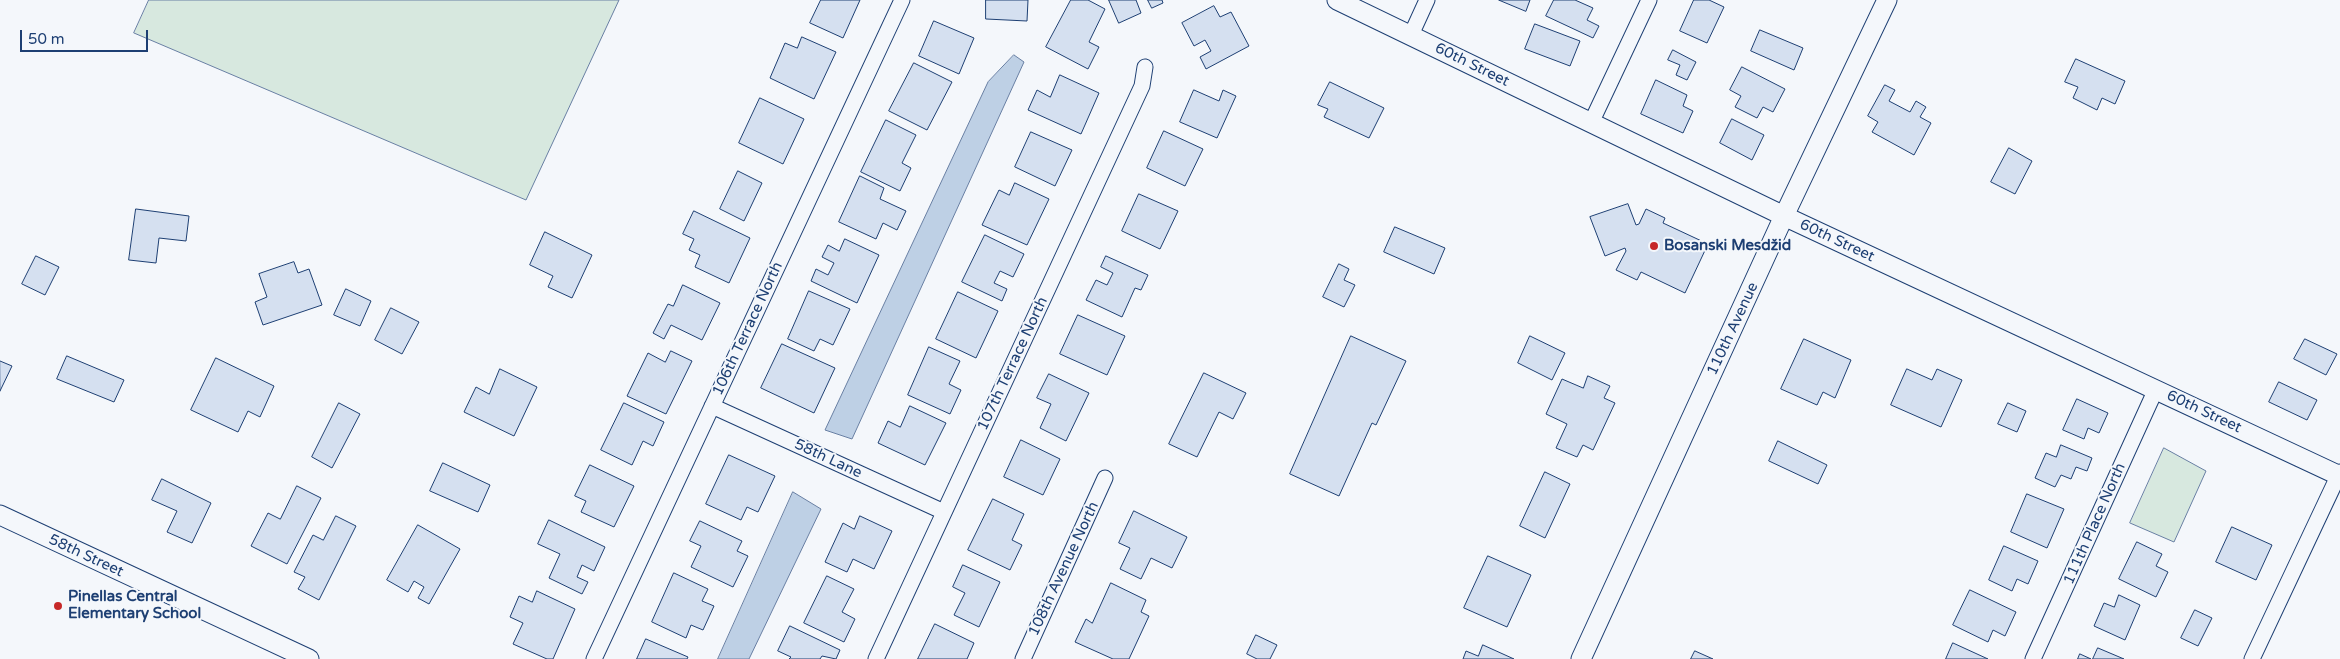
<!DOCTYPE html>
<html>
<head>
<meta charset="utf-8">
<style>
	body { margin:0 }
	#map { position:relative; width:2340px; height:659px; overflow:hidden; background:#f4f7fb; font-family:"Varela Round",sans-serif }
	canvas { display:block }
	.scale { position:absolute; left:20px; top:30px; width:128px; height:22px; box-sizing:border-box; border:2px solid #1d3f73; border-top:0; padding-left:6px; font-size:15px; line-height:18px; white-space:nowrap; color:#1d3f73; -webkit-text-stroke:4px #f4f7fb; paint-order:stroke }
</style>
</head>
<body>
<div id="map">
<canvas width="2340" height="659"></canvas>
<div class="scale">50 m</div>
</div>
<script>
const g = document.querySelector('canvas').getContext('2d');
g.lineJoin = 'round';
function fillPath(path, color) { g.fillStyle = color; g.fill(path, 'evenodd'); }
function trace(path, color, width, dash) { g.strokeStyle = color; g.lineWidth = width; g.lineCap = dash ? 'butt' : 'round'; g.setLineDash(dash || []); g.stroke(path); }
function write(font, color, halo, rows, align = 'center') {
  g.font = font + ' "Varela Round",sans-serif'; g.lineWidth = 4; g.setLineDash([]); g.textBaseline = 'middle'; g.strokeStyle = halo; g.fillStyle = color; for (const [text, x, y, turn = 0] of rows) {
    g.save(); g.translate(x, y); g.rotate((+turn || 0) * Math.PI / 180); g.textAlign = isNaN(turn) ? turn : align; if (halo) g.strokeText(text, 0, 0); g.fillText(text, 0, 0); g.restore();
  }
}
const green = new Path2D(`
	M149 0H619L526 200 134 33Z
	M2164 448 2206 471 2174 542 2130 523Z`);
fillPath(green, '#d7e8df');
trace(green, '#687fa3', 1);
const water = new Path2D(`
	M1014 55 1024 62 852 439 825 430 988 82Z
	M793 492 821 509 749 659H718Z`);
fillPath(water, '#bed0e5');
trace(water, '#687fa3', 1);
const building = new Path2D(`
	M821 0H860L843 38 810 23Z
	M986 0H1028L1027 21 986 19Z
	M1071 0H1088L1105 9 1089 42 1099 47 1088 69 1046 47Z
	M1109 0H1136L1141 13 1119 23Z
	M1148 0H1162L1163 3 1152 8Z
	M1499 0H1530L1526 11Z
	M1554 0H1575L1593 8 1587 20 1599 26 1593 38 1546 16Z
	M1694 0H1709L1724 7 1707 43 1680 31Z
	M1214 6 1220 17 1231 12 1249 46 1206 69 1200 57 1211 51 1205 40 1194 46 1182 23Z
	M934 21 974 38 959 74 919 56Z
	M1535 24 1580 41 1570 66 1525 49Z
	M1760 30 1803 48 1794 70 1751 51Z
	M802 37 836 52 814 99 770 78 785 43 797 48Z
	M1673 50 1696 62 1687 80 1676 75 1680 65 1668 60Z
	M2076 59 2125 81 2115 104 2102 98 2097 110 2073 98 2078 87 2065 82Z
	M914 63 952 82 927 130 889 111Z
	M1742 67 1785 89 1773 112 1763 107 1757 118 1735 107 1741 96 1730 90Z
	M1060 75 1099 93 1081 134 1028 110 1037 90 1050 97Z
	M1656 80 1687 95 1683 106 1693 111 1683 133 1641 114Z
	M1330 82 1384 108 1369 138 1324 117 1328 109 1318 105Z
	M1885 85 1895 90 1889 101 1910 112 1916 101 1926 107 1920 117 1931 123 1914 155 1872 132 1878 122 1868 116Z
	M1194 90 1219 101 1223 90 1236 96 1217 138 1180 122Z
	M760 98 804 119 783 164 739 143Z
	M1732 119 1764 135 1752 160 1720 143Z
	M886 120 916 135 902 163 911 168 900 191 861 172Z
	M1164 131 1203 149 1185 186 1147 168Z
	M1031 132 1072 150 1055 186 1015 167Z
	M2009 148 2032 161 2015 194 1991 182Z
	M738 171 762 183 744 221 720 209Z
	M860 176 884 188 880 199 906 211 897 230 883 223 876 239 839 222Z
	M1015 183 1049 199 1027 245 982 225 999 190 1009 195Z
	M1139 194 1178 211 1160 249 1122 231Z
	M1628 204 1636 225 1639 224 1646 209 1665 218 1663 223 1708 244 1685 293 1641 272 1637 280 1616 270 1626 251 1625 248 1605 256 1590 217Z
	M136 209 189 216 186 241 159 238 156 263 129 260Z
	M694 211 750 238 729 283 695 267 700 255 689 250 694 239 683 234Z
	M1395 227 1445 248 1434 274 1384 252Z
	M545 232 592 255 572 298 548 287 553 276 530 265Z
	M985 235 1024 254 1013 277 1000 271 994 283 1007 289 1002 301 962 282Z
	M845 239 879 255 857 303 811 281 816 269 828 275 834 263 822 257 828 245 839 251Z
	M36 256 59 267 45 295 22 284Z
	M1106 256 1148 275 1141 290 1135 288 1122 317 1086 300 1096 280 1107 285 1113 273 1101 267Z
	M294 262 298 273 309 269 322 305 263 325 255 302 267 297 259 274Z
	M1339 264 1349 269 1344 280 1355 285 1344 307 1323 297Z
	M683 285 720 303 702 340 671 325 664 339 653 333 668 304 673 306Z
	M346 289 371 301 360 326 334 315Z
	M809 291 850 309 833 345 820 339 814 351 788 339Z
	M958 292 998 311 976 358 936 339Z
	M391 308 419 322 402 354 375 340Z
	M1078 315 1125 336 1107 375 1060 354Z
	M1351 336 1406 361 1376 425 1372 423 1339 496 1290 474Z
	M1530 336 1565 353 1552 380 1518 363Z
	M1804 339 1851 360 1835 398 1823 392 1817 405 1781 389Z
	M2305 339 2337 354 2326 375 2294 359Z
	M782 344 835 368 814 413 761 388Z
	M929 347 960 361 949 384 961 390 950 414 908 395Z
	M671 351 692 361 666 414 627 396 648 353 665 362Z
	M67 356 124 380 114 402 57 379Z
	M216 358 274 386 260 417 248 411 238 432 191 410Z
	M0 361 12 366 0 391Z
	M500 369 537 387 514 436 464 412 476 387 489 394Z
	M1907 369 1932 380 1937 369 1962 380 1941 427 1891 405Z
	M1204 373 1246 393 1233 419 1219 412 1197 457 1169 444Z
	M1049 374 1089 393 1066 441 1040 428 1051 404 1037 398Z
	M1588 376 1610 386 1604 398 1615 403 1593 450 1583 445 1577 457 1556 448 1567 424 1546 414 1562 379 1583 388Z
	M2279 382 2317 400 2307 420 2269 402Z
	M2077 399 2108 413 2099 433 2088 428 2084 439 2063 430Z
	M339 403 360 414 332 468 312 457Z
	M624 403 664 422 653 446 643 441 632 465 601 450Z
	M2008 403 2026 411 2017 432 1998 424Z
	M910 406 946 423 925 465 878 443 888 421 900 427Z
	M1021 440 1060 459 1043 495 1004 477Z
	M1778 441 1827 465 1818 484 1769 461Z
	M2061 445 2092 458 2087 471 2076 467 2071 479 2061 475 2055 487 2035 478 2046 453 2056 457Z
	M729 455 775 476 758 512 747 507 741 520 706 504Z
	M443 463 490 485 478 512 430 491Z
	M590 465 634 486 614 527 581 512 586 501 575 496Z
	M1545 472 1570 484 1545 538 1520 526Z
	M162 479 211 503 192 543 167 532 177 511 152 500Z
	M297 486 321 498 287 564 251 546 268 513 280 519Z
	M2027 494 2064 509 2047 548 2011 532Z
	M993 499 1024 514 1012 540 1022 545 1010 570 968 550Z
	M1134 511 1187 537 1172 568 1151 558 1141 579 1120 569 1130 548 1119 543Z
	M336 516 356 526 319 600 298 589 305 577 294 572 313 535 323 540Z
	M860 516 892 531 874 569 853 559 847 572 825 562 843 523 854 529Z
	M549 520 605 547 594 571 582 565 577 577 588 582 582 594 549 578 560 554 538 544Z
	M700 521 742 541 737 551 748 556 733 587 691 567 701 546 690 541Z
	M418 525 460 549 429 604 418 598 424 587 414 581 408 592 387 580Z
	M2232 527 2272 545 2256 580 2216 562Z
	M2137 542 2162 554 2156 566 2168 572 2156 597 2119 579Z
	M2004 546 2038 561 2028 584 2017 579 2012 591 1989 580Z
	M1488 556 1531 575 1507 627 1464 608Z
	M963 565 1000 582 979 627 954 615 965 593 953 587Z
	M674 573 708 589 702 601 714 606 703 630 691 625 686 638 652 622Z
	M827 576 854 589 842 612 855 619 844 642 804 623Z
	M1111 583 1146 600 1141 612 1149 616 1129 659H1113L1075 642 1086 619 1092 623Z
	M1970 590 2016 612 2005 636 1993 630 1988 642 1953 625Z
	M537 591 575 609 553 659H547L513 644 523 623 510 617 519 596 532 602Z
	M2119 595 2140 605 2125 640 2094 626 2104 603 2114 607Z
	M2195 610 2212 618 2198 646 2181 638Z
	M935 624 974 643 967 659H918Z
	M790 626 840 650 836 659 822 656 820 659H789L791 657 778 651Z
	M1256 635 1277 645 1270 659H1257L1247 654Z
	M646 639 688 657 687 659H637Z
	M1953 643 1988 659H1946Z
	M1483 645 1514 659H1463L1466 651 1478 656Z
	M2098 648 2124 659H2093Z
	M1695 651 1713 659H1691Z
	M2080 654 2091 659H2078Z`);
fillPath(building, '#d5e0f0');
trace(building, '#1d3f73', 1);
const minor = new Path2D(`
	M1411 35 1427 0
	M1591 123 1649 0
	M712 406 944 512
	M594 659 902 0
	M876 659 1142 86 1145 67
	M1023 659 1105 478
	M2033 659 2156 389
	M2252 659 2340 472`);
const tertiary = new Path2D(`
	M1337 0 1784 216 2340 476
	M0 515 309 659
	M1581 659 1784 216 1887 0`);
trace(minor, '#1d3f73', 17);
trace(tertiary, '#1d3f73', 21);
trace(minor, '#f4f7fb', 15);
trace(tertiary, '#f4f7fb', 19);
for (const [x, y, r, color] of [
	[1654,246,5,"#c62828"],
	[58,606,5,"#c62828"]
]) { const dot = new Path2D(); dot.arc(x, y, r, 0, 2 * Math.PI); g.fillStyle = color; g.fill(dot); trace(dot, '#f4f7fb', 2); }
write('15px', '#1d3f73', '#f4f7fb', [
	["60th Street",1472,65,26],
	["60th Street",1837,241,25],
	["106th Terrace North",748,329,-65],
	["110th Avenue",1733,329,-65],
	["107th Terrace North",1013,364,-65],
	["60th Street",2204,412,25],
	["58th Lane",828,459,25],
	["111th Place North",2095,524,-66],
	["58th Street",86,556,25],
	["108th Avenue North",1064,569,-65]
]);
write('bold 15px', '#1d3f73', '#f4f7fb', [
	["Bosanski Mesdžid",1664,246],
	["Pinellas Central",68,597],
	["Elementary School",68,614]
], 'left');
</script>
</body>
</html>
